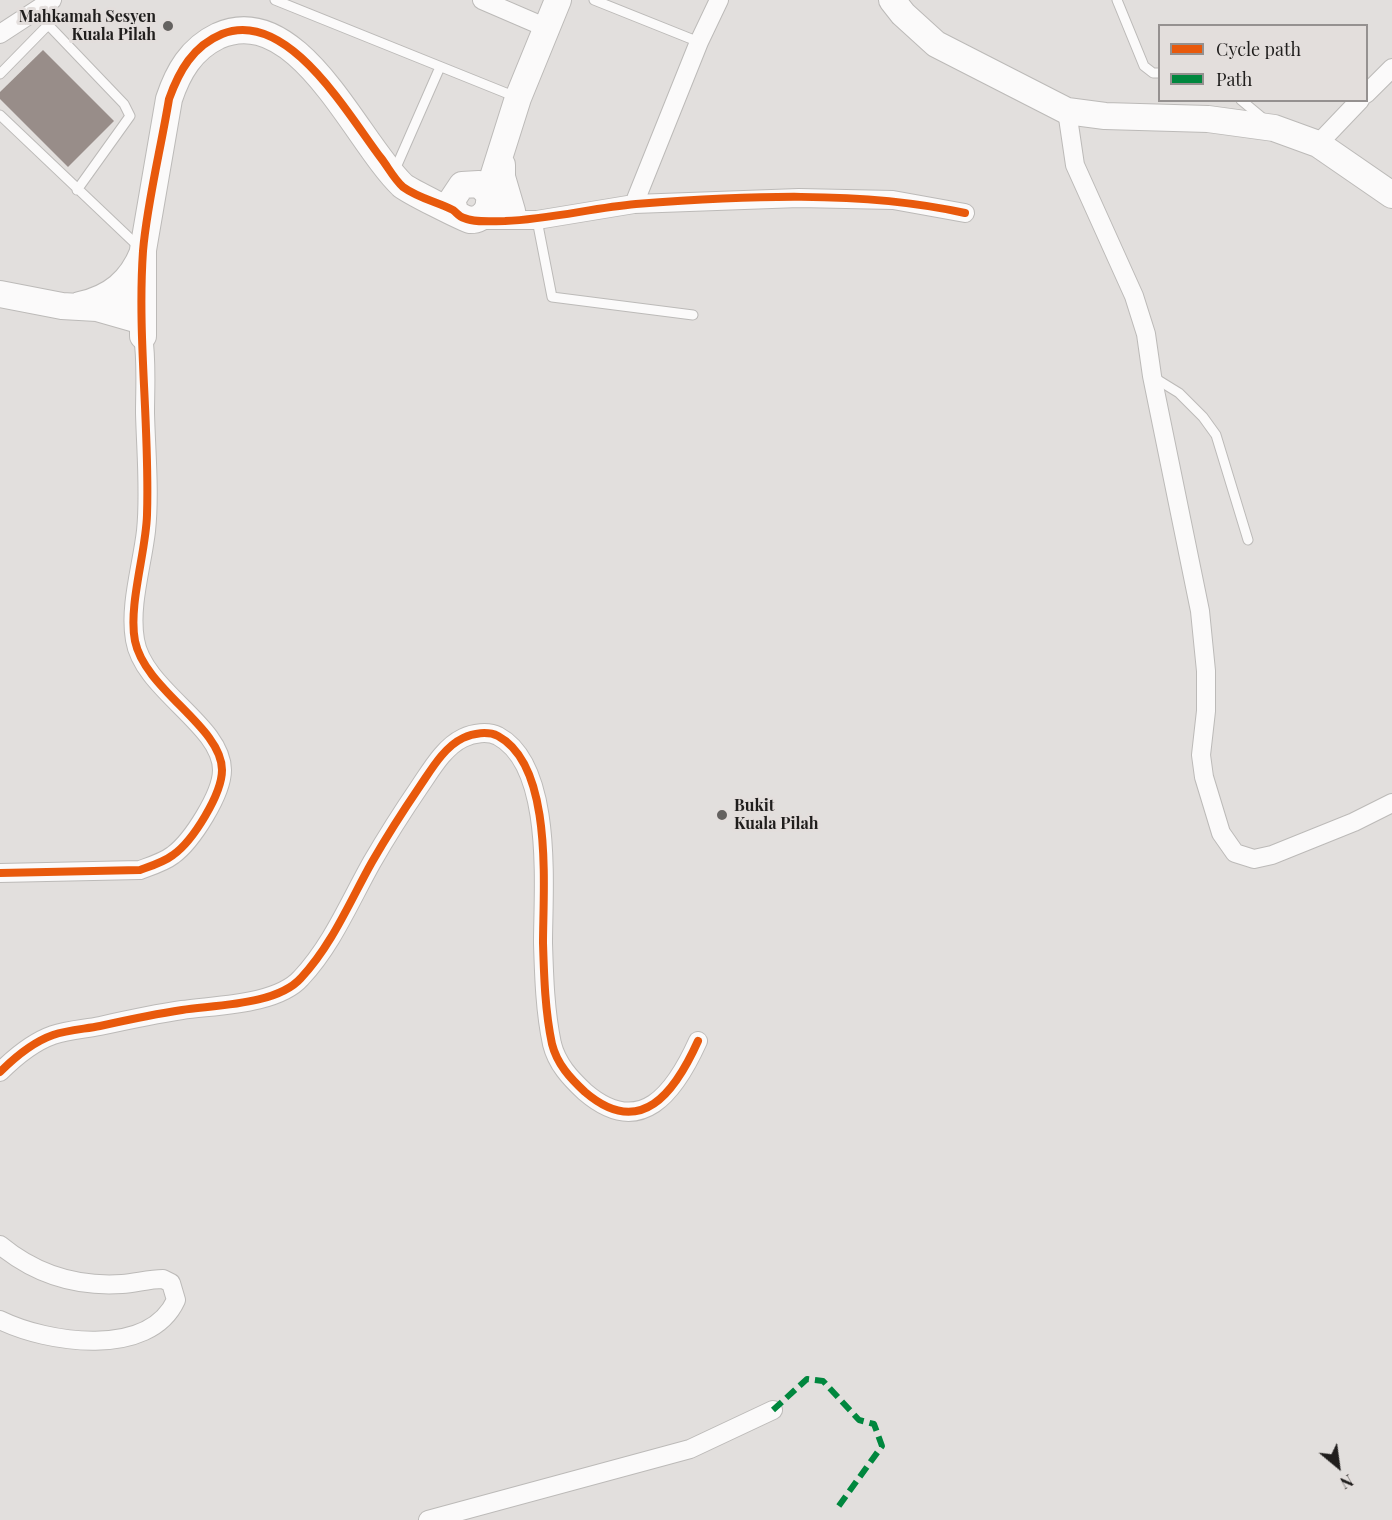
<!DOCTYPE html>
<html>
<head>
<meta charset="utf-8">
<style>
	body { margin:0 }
	#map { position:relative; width:1392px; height:1520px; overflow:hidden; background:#e2dfdd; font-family:"Playfair Display",serif }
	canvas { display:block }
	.legend { position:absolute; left:1158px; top:24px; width:210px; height:78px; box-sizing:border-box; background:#e3dedc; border:2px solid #959190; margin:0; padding:8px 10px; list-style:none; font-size:18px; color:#201e1d }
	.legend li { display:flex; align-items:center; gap:12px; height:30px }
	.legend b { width:30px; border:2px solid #959190 }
	.north { position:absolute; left:1308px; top:1436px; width:60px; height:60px; -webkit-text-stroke:4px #e3dedc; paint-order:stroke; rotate:151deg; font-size:16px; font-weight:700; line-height:24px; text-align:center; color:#201e1d }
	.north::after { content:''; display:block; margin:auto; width:21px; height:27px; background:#201e1d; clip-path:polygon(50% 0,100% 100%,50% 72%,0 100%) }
</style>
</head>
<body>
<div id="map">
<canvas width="1392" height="1520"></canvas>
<ul class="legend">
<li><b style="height:8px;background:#e8590c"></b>Cycle path</li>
<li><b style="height:8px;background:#00873e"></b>Path</li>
</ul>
<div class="north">N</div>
</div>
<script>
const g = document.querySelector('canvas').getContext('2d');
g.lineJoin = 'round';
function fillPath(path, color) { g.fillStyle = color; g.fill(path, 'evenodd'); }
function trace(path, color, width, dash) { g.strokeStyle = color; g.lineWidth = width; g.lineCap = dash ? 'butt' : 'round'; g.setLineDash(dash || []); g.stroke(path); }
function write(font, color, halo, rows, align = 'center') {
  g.font = font + ' "Playfair Display",serif'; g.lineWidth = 6; g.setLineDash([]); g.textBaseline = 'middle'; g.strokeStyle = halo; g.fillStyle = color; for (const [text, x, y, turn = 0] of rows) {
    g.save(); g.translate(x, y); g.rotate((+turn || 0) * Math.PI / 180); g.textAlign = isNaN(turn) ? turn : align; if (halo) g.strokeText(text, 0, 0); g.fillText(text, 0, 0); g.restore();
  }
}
fillPath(new Path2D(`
	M43 50 114 121 68 167 0 99V92Z`), '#988d89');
const lane = new Path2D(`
	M275 0 516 97
	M594 0 699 42
	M1117 0 1144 66 1153 73H1160
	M35 11 124 104 130 116 77 190
	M0 74 48 25
	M1241 100 1265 120
	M0 115 139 247
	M394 172 440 67
	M537 220 552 297 693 315
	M1153 377 1179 393 1203 417 1216 435 1248 540`);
const street = new Path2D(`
	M482 0 547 28
	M0 34 52 0
	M1366 94 1392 68
	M1067 111 1075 165 1134 296 1146 334 1152 376 1200 611 1206 671V711L1201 755 1204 777 1221 833 1235 853 1254 859 1272 855 1354 822 1392 803
	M1318 144 1360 100
	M634 204 699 42 719 0
	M476 220H537L634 204 799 198 893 200 965 213
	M0 873 140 870C151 866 164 862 173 855 192 841 222 794 222 770 222 725 143 690 135 640 129 606 142 566 146 531 150 493 146 452 145 413 145 388 147 360 143 336 140 317 131 301 121 286
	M0 1072C15 1057 33 1042 53 1035 68 1030 85 1029 100 1026 127 1020 155 1014 182 1010 216 1005 277 1005 301 978 332 945 350 901 372 862 387 836 403 811 420 786 431 770 444 747 463 738 473 733 488 731 498 736 554 766 543 889 543 943 544 976 545 1011 552 1044 557 1064 570 1078 585 1092 641 1140 675 1092 698 1041
	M0 1245C35 1274 76 1287 122 1284 136 1283 149 1279 163 1279L171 1283 176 1300C149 1359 47 1343 0 1320
	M428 1520 690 1449 773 1410`);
const secondary = new Path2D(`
	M892 0 903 14 936 44 1067 111 1105 116 1208 119 1274 128 1318 144 1392 195
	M502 165V177L512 211
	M488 193 518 98 558 0
	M0 294 62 306 97 308 139 320
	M80 305C111 298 131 282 143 252
	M143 336V250L169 99C178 72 191 49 218 36 298 0 356 141 402 185 407 190 465 219 470 220 485 220 492 206 488 193L479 184 462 185 452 200 455 211`);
trace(lane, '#bcbab8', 11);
trace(street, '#bcbab8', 20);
trace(secondary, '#bcbab8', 28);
trace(lane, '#fbfafa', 9);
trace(street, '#fbfafa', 18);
trace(secondary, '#fbfafa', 26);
trace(new Path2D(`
	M773 1410 807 1379 823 1381 859 1420 874 1424 882 1446 838 1507`), '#00873e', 6, [12, 6]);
trace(new Path2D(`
	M0 873 140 870C151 866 164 862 173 855 193 841 222 794 222 770 222 727 145 690 135 641 128 606 146 552 147 515 150 427 137 339 143 251 147 203 161 148 169 99 179 71 193 46 222 34 288 8 348 115 381 158 388 167 394 179 403 187 418 198 437 202 453 210 457 213 459 217 464 218 475 223 492 221 505 221 551 219 592 208 636 204 742 196 861 190 965 213
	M0 1072C15 1057 33 1042 53 1035 68 1030 85 1029 100 1026 127 1020 155 1014 182 1010 216 1005 277 1005 301 978 332 945 350 901 372 862 387 836 403 811 420 786 431 770 444 747 463 738 473 733 488 731 498 736 554 766 543 889 543 943 544 976 545 1011 552 1044 557 1064 570 1078 585 1092 641 1140 675 1092 698 1041`), '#e8590c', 8);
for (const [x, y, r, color] of [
	[168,26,6,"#646260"],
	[722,815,6,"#646260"]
]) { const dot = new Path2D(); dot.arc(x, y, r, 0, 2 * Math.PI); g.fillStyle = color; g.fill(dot); trace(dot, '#e3dedc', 2); }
write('bold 16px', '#201e1d', '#e3dedc', [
	["Mahkamah Sesyen",156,17],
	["Kuala Pilah",156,35],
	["Bukit",734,806,"left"],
	["Kuala Pilah",734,824,"left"]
], 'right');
</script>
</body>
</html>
